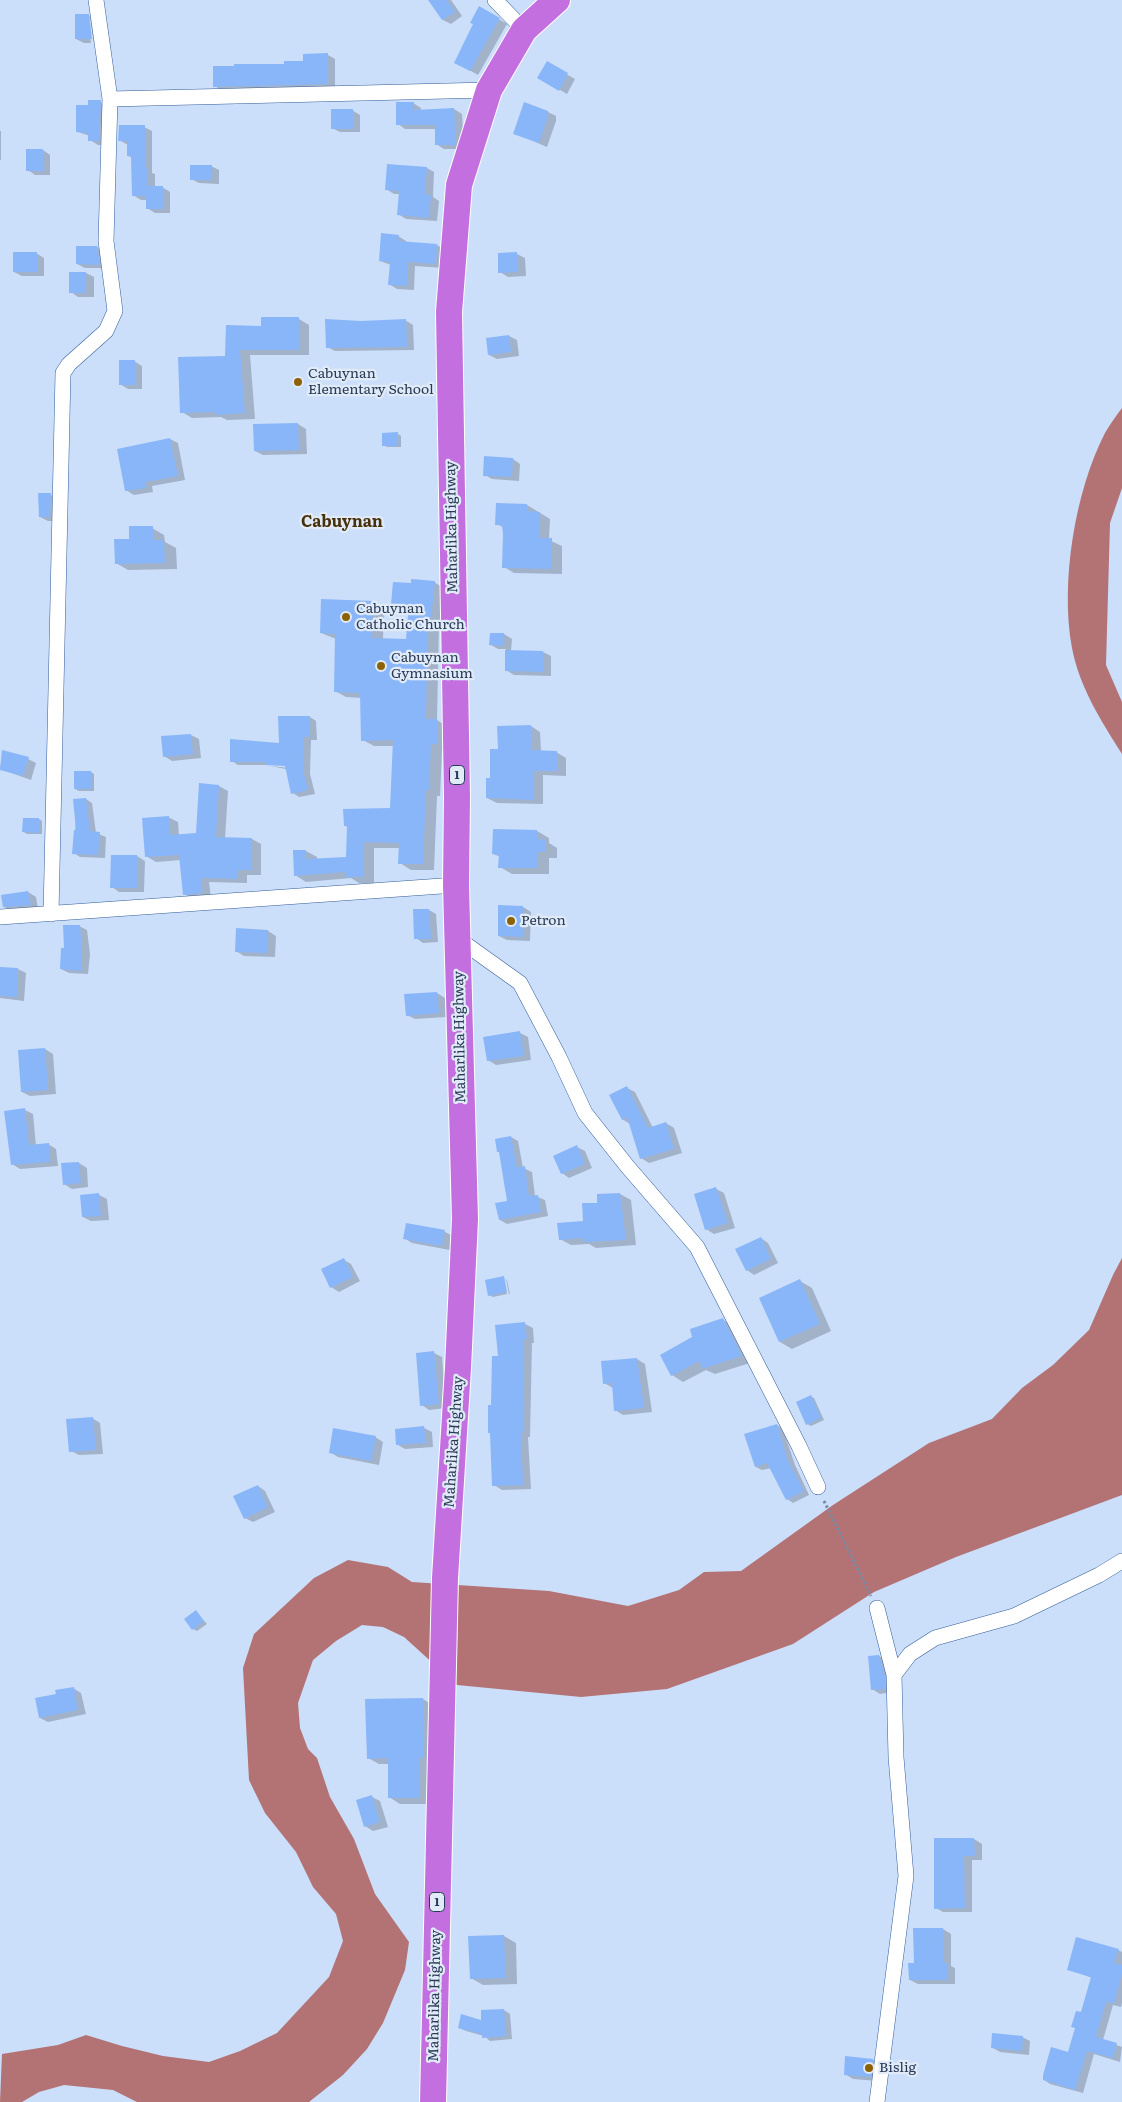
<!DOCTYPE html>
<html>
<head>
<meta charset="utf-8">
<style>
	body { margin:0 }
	canvas { display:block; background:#cbdefa }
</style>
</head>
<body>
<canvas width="1122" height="2102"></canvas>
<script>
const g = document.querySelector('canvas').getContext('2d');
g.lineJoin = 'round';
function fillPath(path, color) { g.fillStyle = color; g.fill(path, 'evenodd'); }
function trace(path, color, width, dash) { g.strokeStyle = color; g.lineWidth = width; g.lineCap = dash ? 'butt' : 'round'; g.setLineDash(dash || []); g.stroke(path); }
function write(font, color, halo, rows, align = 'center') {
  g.font = font + ' Literata,serif'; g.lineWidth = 4.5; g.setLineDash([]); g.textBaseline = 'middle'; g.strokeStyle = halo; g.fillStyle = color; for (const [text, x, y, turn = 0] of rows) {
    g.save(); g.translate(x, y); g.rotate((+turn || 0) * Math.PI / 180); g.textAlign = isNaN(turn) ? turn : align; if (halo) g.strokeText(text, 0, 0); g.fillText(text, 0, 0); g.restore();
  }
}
fillPath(new Path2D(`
	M1122 408V488L1110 523 1106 665 1122 702V754C1101 721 1079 686 1072 648 1060 583 1075 491 1105 433 1110 424 1116 416 1122 408Z
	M1122 1258V1495L956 1557 874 1592 793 1644 667 1689 581 1697 457 1685 404 1637 383 1627 362 1625 336 1641 313 1660 298 1703 300 1728 308 1749 317 1758 330 1797 354 1839 375 1894 409 1942 405 1970 383 2023 367 2049 343 2075 309 2102H137L113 2090 64 2085 39 2092 22 2102H0L2 2054 58 2045 86 2035 122 2046 163 2056 209 2062 240 2051 277 2033 329 1977 343 1941 336 1914 313 1887 296 1852 265 1813 249 1780 243 1668 254 1634 314 1578 348 1560 388 1567 412 1582 549 1591 628 1606 679 1590 704 1572 741 1571 833 1505 929 1443 992 1419 1022 1388 1053 1365 1089 1330 1113 1275Z`), '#b37375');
fillPath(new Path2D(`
	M435 0H451L462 16 451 24 443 20 431 3Z
	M88 16 96 20 99 43H94L90 18H88L91 43H84L76 39Z
	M497 18 507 24 478 75 455 62Z
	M328 55 335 59V88L222 91 215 86 285 65 305 62Z
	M547 63 575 79 567 94 539 78Z
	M100 102 108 106 107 145H98L90 140V136L78 132 89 106Z
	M413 103 421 108V111L454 109 462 114 464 149H444L436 144V129H405L398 124Z
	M352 110 360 115V132H340L332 128Z
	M548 112 556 116V121L547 147 514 133Z
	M144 127 152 131V173L155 174V187H162L170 192V213H155L147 208V200H141L133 195V158L128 156V145L119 140Z
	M0 131H1V160H0Z
	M43 150 50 155V175H35L28 170Z
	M211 166 219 170V184L199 183 191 179Z
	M427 168 434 172 433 197 439 201 437 221 406 219 398 214 400 194H394L386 189Z
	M398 236 406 241V243L437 245 445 250 444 268 415 266 414 290 397 289 389 284 391 265 380 261Z
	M97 247 105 252 107 268H85L77 264Z
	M36 253 44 258V276H22L14 272Z
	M517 254 525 258 526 276 508 277 500 272Z
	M70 273H86L94 277V297H78L71 292Z
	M262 318 299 319 309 325V355H250L255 419 227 420 221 417 192 418 182 412 226 357 262 328Z
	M405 320 413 325 414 350 335 351 327 347 361 322Z
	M509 336 517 340 519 356 497 359 489 355Z
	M134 361 142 366V389H128L120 384Z
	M298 424 306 429 307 454 263 455 255 451V425Z
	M398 434 401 436V447H387L383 445Z
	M170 439 178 443 185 480 152 486 153 492 134 495 126 490Z
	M513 459 520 464 519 481 492 479 485 475Z
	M51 495 58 499V521H48L40 517Z
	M497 505H527L550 519 549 540 562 546V574L514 573 504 567V528L497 524Z
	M152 528 164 535 165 542 176 548 177 569 128 570 116 563 130 540Z
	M434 582 445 589 442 623H439L437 720 448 727V750H442L440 796H437L434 870H411L400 863V848H374V883H359L351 878 306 882 295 875 306 851 317 857V860L348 858V827L345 826 391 809 394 746H374L363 740 362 698 346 697 335 691 336 639 321 633 372 602 384 609 383 640 407 641 410 610 404 609 393 603 412 584Z
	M504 634 512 639 511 651 543 652 551 656V676L514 675 506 670V649H498L491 645Z
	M310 717 316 721 317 740H311L310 774 315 794 299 797 293 793 286 769 270 766 291 768V766L266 764 268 765H238L232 761 280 744Z
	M531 726 540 732 541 752H556L566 758V776L543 775V804L497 803 487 798 499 750Z
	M191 735 199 739 201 758 172 761 164 756 162 737Z
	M3 752 28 759 36 763 31 780 0 769Z
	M91 772 94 774V791H79L75 789Z
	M200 784 219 786 228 791 225 839H252L261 844V875H247V883L209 882 211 898 194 899 184 894 181 860 156 862 146 856 168 817 178 822 179 836 197 834Z
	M86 799 92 803 96 833 106 837 105 858 80 857 74 853 76 816Z
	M39 819 42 821V834H27L24 832Z
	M494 830 537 831 549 838V843L557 848V858H549V874H512L500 867V857L494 854Z
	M137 856 145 861 144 892H119L112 887Z
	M28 892 36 897 38 909 12 911 4 907Z
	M523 907 531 912 530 941 507 940 499 936Z
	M429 910 436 914 438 942 423 943 416 938Z
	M79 926 87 930 90 954 88 974 69 973 61 969 65 949Z
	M238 929 268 931 276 936 275 957 244 956 236 951Z
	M0 968 18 969 26 973 24 1001 0 998Z
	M437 993 445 998 446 1017 415 1019 407 1015Z
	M520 1033 528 1037 531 1060 496 1065 488 1060Z
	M45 1049 53 1054 56 1094 30 1096 22 1092Z
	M627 1088 635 1092 653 1128 666 1123 674 1128 682 1153 649 1163 641 1158 630 1124 622 1119Z
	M25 1110 33 1114 36 1146 48 1144 56 1149 58 1166 20 1169 12 1164 5 1112Z
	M511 1137 518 1141 523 1168 532 1172 535 1196 545 1200 548 1216 507 1224 500 1220 508 1202Z
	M577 1147 585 1151 592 1168 569 1178 562 1173Z
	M79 1163 87 1168 88 1187 72 1189 64 1184Z
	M716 1189 724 1193 735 1228 714 1234 706 1229Z
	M620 1194 631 1200 636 1245 596 1248 589 1244 571 1245 560 1239 584 1222 598 1204Z
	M99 1195 107 1199 109 1220 91 1221 83 1217Z
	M407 1224 445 1232 453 1236 450 1250 412 1243 404 1238Z
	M761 1238 768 1243 778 1263 754 1275 747 1270Z
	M344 1260 351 1264 360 1281 339 1292 331 1287Z
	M503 1278 507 1294 493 1297 489 1295 487 1281 504 1278H505Z
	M506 1279 507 1280 510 1294H509Z
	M800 1281 812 1288 831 1331 792 1349 780 1342 760 1298Z
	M723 1320 734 1326 753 1362 715 1374 706 1370 683 1382 672 1375Z
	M525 1324 533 1328 534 1343H532L530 1437H528L531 1489 502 1490 494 1485 493 1407 500 1358Z
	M434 1353 442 1357 446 1408 429 1410 422 1405Z
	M637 1359 645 1364 652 1412 623 1415 615 1410 613 1388 604 1383Z
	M810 1396 814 1398 824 1420 811 1426 807 1424Z
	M92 1418 100 1423 103 1454 79 1455 71 1451Z
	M777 1425 783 1429 795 1465 809 1495 793 1503 787 1499 771 1468 762 1470 756 1467Z
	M424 1428 432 1432 433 1447 405 1449 398 1445Z
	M375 1437 383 1442 379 1465 338 1457 330 1452Z
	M258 1486 265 1491 275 1512 253 1522 245 1518Z
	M196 1612 207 1624 197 1631 193 1629Z
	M879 1656 887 1661 892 1692 880 1694 872 1689Z
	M73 1688 81 1693 86 1714 48 1722 40 1718 57 1695Z
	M423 1699 434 1706 430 1804H400L389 1797 390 1764H379L368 1758Z
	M372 1797 380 1801 388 1827 373 1831 365 1826Z
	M974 1839 982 1844V1860H972V1912H943L936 1908 935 1840Z
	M943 1929 951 1934V1966L955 1968V1984H918L910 1980 915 1964Z
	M504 1936 516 1943 517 1984 483 1985 471 1978Z
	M1118 1950 1122 1952V2003L1121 2007 1113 2005 1103 2040 1122 2047 1120 2062 1094 2054 1083 2093 1050 2084 1043 2079 1068 2054 1092 1978 1068 1969Z
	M504 2010 510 2014 512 2039 490 2041 484 2036 466 2031 459 2028 483 2021Z
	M1022 2037 1030 2041 1029 2055 1000 2052 993 2048Z
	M873 2060 881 2064 878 2081 853 2079 845 2074Z`), '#0003');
fillPath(new Path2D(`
	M428 0H447L455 12 442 20Z
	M479 6 500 18 470 71 454 63 473 24 470 23Z
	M75 14H89L92 39H75Z
	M328 53V84L213 87V66H234V64H284V61H303V54Z
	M547 61 568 73 559 91 537 78Z
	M88 100H101L99 141H88V133L76 132V105H88Z
	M396 102H414V110L454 108 456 145H435V125H396Z
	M524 102 548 111V116L539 143 513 134Z
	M331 109H353V129H331Z
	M119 125H145V168H147V186H163V209H146V196H132L131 156H127V141H118Z
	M26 149H43V171H26Z
	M387 164 427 167 425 195H431L429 218 397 215 399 191 385 190Z
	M190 165H212V180H190Z
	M381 233 399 235 398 241 437 244 436 264 408 262 407 286 388 285 390 262 379 261Z
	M76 246H97L100 265 76 264Z
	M13 252H37V272H13Z
	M517 252 518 272 498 273V253Z
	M69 272H86V293H69Z
	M261 317H299V350H240L245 413 215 415V412L180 413 178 357 225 356 226 325 261 326Z
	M325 319 361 321 406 319 407 347 326 348Z
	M509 335 511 352 488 355 486 338Z
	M119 360H135V385H119Z
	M298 423 299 450 254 451 253 424Z
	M398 432V446H382V433Z
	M170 438 178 476 145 482 146 488 125 491 117 449Z
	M484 456 513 458 512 477 483 476Z
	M38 493H51L50 517H39Z
	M496 503 527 504V511L540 512 539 538H552V569L502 568 503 533 502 525H495Z
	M129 526H153V540H164L165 563 115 564 114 539H129Z
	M411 579 435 581 431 618 428 617 426 719H437V744H431L429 790H426L423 864H398L399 843 364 842 363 877H346V872L294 876 293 850H306V859L346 857 347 826H344L343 809 390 808 393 740 361 741 360 693 334 692 335 634 320 633 321 599 373 601 372 638 406 639 409 605 391 604 393 582 411 583Z
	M490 633H504V646L489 645Z
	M505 650 543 651V672L505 671Z
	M278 716H310V737H304L303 770 308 790 291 794 285 766 265 765V762H230V739L279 743Z
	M531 725 532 750 557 751V771H534V800L486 798V778H490V749H498L497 726Z
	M191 734 193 754 163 757 161 736Z
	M2 750 29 757 23 776 0 770Z
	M74 771H91V789H74Z
	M199 783 219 785 216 837 252 838V870H238V879L201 878 202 893 183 895 179 855 145 857 142 818 169 816 170 835 196 833Z
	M86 798 90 831 100 832 98 855 72 854 74 830H76L73 799Z
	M23 818H39V833L22 832Z
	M493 829 537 830V839L545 840V852H537V868H498L499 855 492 854Z
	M111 855H137V888H110Z
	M28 891 31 905 3 907 1 895Z
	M498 905 523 906V937L498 936Z
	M413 909H429L431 939H414Z
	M63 925H80L82 949 81 971 60 969 61 948H64Z
	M236 928 268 930 267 953 235 952Z
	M0 967 18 968 17 997 0 996Z
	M437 992 439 1013 406 1016 404 994Z
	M520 1031 524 1056 487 1061 483 1037Z
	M45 1048 48 1090 21 1092 18 1050Z
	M627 1086 648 1128 666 1122 674 1149 640 1159 627 1117 622 1120 609 1095Z
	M25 1108 29 1145 49 1143 50 1162 11 1165 4 1111Z
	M511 1136 517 1168 525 1166 529 1196 538 1195 541 1212 499 1220 495 1203 507 1201 499 1152H497L495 1139Z
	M577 1145 585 1164 561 1174 553 1156Z
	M79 1162 81 1183 63 1185 61 1163Z
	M716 1187 728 1223 705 1230 694 1194Z
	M99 1193 101 1216 82 1217 80 1195Z
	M620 1193 626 1240 584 1242V1238L559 1240 557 1223 583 1221 582 1203H597V1194Z
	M406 1223 445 1230 442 1246 403 1239Z
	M761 1237 771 1259 746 1271 735 1249Z
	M344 1258 353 1277 330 1288 321 1269Z
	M504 1276 507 1292 488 1296 485 1280Z
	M800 1279 820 1324 779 1342 759 1298Z
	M723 1318 742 1356 702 1369 700 1361 671 1376 660 1355 692 1337 690 1329Z
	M525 1322 527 1339H524L523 1433H521L523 1485 492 1486 490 1433H488V1405H491L492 1356H498L495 1325Z
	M434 1351 439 1404 420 1406 416 1353Z
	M637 1358 644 1408 614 1411 612 1383 603 1384 601 1361Z
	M811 1395 821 1418 806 1425 796 1402Z
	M93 1417 96 1450 69 1452 66 1419Z
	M777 1424 788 1461 804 1491 786 1500 767 1463 755 1467 744 1434Z
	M424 1426 426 1443 396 1445 395 1429Z
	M333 1428 376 1436 371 1461 329 1453Z
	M258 1485 268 1507 244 1519 233 1496Z
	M196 1610 204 1621 192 1630 184 1619Z
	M879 1655 885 1676V1689L871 1690 868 1656Z
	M74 1687 78 1710 39 1718 35 1698 56 1694 55 1690Z
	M423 1698 424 1758H419V1798H388V1758L367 1759 365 1699Z
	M372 1795 380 1822 364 1827 356 1800Z
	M934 1838H974L975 1856H964L965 1908 934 1909Z
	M913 1928H943L944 1963H948V1980H909L908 1963H914Z
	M504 1935 506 1978 470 1979 468 1936Z
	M1076 1937 1119 1949 1114 1963 1122 1965V1974L1114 2004 1106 2002 1096 2037 1117 2043 1113 2058 1087 2051 1075 2090 1043 2080V2075L1051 2047 1068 2052 1075 2028 1071 2027 1076 2011 1081 2012 1091 1977 1067 1970Z
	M504 2009 506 2036 482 2038V2034L458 2028 461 2014 481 2020V2010Z
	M992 2033 1023 2036 1022 2051 991 2048Z
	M845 2056 873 2059 871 2077 844 2075Z`), '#89b6f9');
const street = new Path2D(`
	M495 0 524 30
	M110 99 489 90
	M51 914 63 373 69 364 106 331 115 311 106 241 110 99 96 0
	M0 917 456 885
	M457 938 520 983 559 1057 585 1113 627 1166 697 1247 799 1446 818 1487
	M877 1608 894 1675
	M877 2102 906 1876 896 1757 894 1675 910 1654 935 1638 1014 1616 1099 1575 1122 1561`);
const highway = new Path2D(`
	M433 2102 445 1578 458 1368 465 1219 456 885 457 797 449 312 459 185 489 90 524 30 557 0`);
trace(street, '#345e9a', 16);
trace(highway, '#fff', 28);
trace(new Path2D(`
	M824 1501 871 1596`), '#788ba7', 3, [2.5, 2.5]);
trace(street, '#fff', 15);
trace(highway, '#c46fdf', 26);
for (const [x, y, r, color] of [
	[298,382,5,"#8d6206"],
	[346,617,5,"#8d6206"],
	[381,666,5,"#8d6206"],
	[511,921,5,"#8d6206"],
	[869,2068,5,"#8d6206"]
]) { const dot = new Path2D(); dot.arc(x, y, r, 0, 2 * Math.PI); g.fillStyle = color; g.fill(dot); trace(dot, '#e1ebf8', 2); }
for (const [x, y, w] of [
	[457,775,15],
	[437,1902,15]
]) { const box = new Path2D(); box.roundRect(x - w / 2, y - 9.5, w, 19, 4); g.fillStyle = '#e1ebf8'; g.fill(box); trace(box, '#283a56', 1); }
write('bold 12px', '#283a56', null, [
	["1",457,775],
	["1",437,1902]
]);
write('14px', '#283a56', '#e1ebf8', [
	["Cabuynan",308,374],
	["Elementary School",308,390],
	["Cabuynan",356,609],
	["Catholic Church",356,625],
	["Cabuynan",391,658],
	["Gymnasium",391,674],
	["Petron",521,921],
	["Bislig",879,2068]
], 'left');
write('14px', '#283a56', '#e1ebf8', [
	["Maharlika Highway",452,527,-91],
	["Maharlika Highway",460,1037,-91],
	["Maharlika Highway",454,1442,-86],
	["Maharlika Highway",435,1996,-89]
]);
write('bold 16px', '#47310c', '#e1ebf8', [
	["Cabuynan",342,522]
]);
</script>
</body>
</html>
